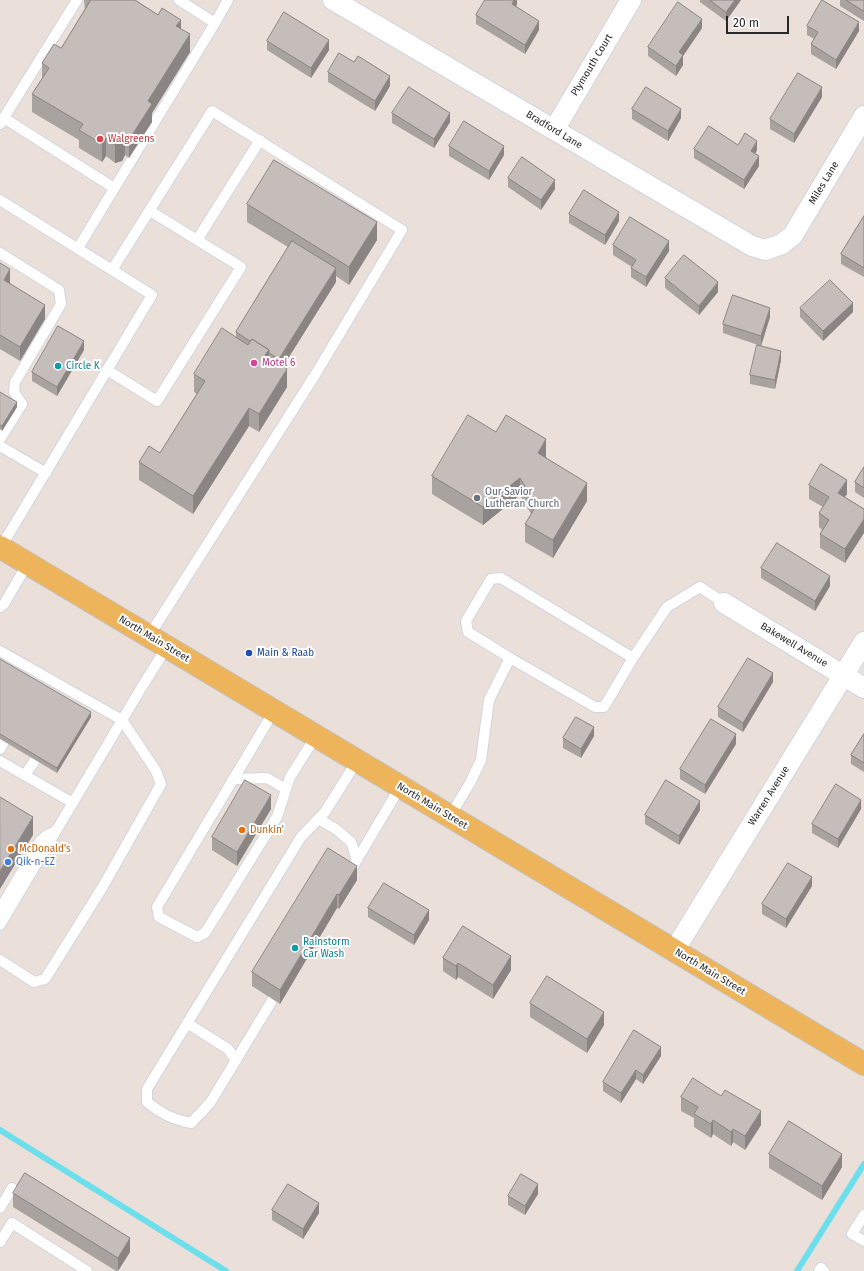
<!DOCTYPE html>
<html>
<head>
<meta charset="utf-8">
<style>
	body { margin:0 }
	#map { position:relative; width:864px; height:1271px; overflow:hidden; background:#eae0d9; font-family:"Fira Sans",sans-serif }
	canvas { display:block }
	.scale { position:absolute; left:726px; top:16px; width:63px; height:18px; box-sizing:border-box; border:2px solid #282828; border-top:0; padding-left:5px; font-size:12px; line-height:14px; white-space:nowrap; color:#282828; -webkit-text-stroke:3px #fff; paint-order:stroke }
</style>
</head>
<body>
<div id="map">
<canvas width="864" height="1271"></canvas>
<div class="scale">20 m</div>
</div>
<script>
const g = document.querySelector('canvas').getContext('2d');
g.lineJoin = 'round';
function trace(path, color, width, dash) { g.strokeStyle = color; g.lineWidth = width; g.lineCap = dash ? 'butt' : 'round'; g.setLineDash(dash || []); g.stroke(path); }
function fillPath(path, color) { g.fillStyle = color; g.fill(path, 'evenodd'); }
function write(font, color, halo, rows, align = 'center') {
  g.font = font + ' "Fira Sans",sans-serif'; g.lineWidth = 4; g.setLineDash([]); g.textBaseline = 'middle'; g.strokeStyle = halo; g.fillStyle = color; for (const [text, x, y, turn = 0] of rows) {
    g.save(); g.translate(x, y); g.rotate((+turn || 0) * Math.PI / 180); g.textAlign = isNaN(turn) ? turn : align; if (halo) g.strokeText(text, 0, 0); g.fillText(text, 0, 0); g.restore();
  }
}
trace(new Path2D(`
	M0 1130 226 1271
	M797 1271 864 1164`), '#6ddeeb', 6);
const service = new Path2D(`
	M179 0 215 23 228 0
	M4 118 114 188
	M0 124 77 0
	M0 200 152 295 1 547
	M197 240 260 140
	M78 248 215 23
	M0 253 59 290 61 304 15 382 14 392 22 404 0 439
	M112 270 212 111 402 230 315 375 149 636
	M107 370 157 401 241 267 150 211
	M0 446 46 473
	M0 607 4 604 28 563
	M0 651 122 720 156 771 161 784 102 888 45 979 34 982 0 960
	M510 658 595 707H604L633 658
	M274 711 157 907 159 917 197 937 205 933 277 817 290 777 316 736
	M0 749 4 742
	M0 761 73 803
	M25 775 35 760
	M233 779 267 778 286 789
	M450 816 470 783 481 760 489 700 510 658 468 632 466 621 491 579 501 578 633 658 667 607 700 587 724 603
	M319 819 337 830 351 842 357 860
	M348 875 400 787
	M0 909 40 841 47 835 56 831
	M0 925 143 685 167 647
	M273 999 210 1103 191 1123C172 1119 162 1114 147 1102V1089L301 837 325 812 357 761
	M187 1023 228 1049 236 1060
	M0 1208 12 1188
	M864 1215 852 1234 864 1241
	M0 1242 12 1223 87 1271
	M819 1271 821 1268 824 1271`);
const minor = new Path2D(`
	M333 0 752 246 765 250 782 244 793 235 864 116
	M554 130 631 0
	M724 603 864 688
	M674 951 864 642`);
const primary = new Path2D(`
	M0 547 864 1064`);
trace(service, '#cfd5e1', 12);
trace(minor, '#cfd5e1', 22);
trace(primary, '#c3c3c3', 24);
trace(service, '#fff', 10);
trace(minor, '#fff', 20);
trace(primary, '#edb45b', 22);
fillPath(new Path2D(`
	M84 0H135L181 29 190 52 152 113V122L129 158 125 155 122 161 115 163 106 156 102 162 79 148V140L32 112V94L42 79V63L61 48 85 10Z
	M517 0V4L516 7 539 30 525 54 476 24V15Z
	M700 0H741L726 21 700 2Z
	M840 0H864V21L840 6Z
	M807 26 859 31 836 69 811 54V44L814 39 807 35Z
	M702 28 683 56V65L676 76 648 56V47Z
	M267 41 329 50 311 78 267 50Z
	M328 72 390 86 375 111 328 82Z
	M822 97 794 143 770 129V119Z
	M632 109 681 118 668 141 632 119Z
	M392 113 450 122 434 148 392 123Z
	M738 145 757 150 755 154 759 166 744 189 694 158V149Z
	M449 146 504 155 489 180 449 156Z
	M508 178 555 189 541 210 508 187Z
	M247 204 377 240 349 285 336 276V282L283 366 287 387 259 432 249 426 193 514 139 480V462L160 453 197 394 194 392V374L236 337V332L288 247 247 222Z
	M569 214 619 221 605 245 569 223Z
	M864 216V277L841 264V254Z
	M613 245 669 251 646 287 631 277V268L632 267 613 255Z
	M0 263 10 283V284L45 319 20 361 0 349Z
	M665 278 718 292 699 315 665 288Z
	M800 308 853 312 823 341 800 317Z
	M770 317 761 346 723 333V324Z
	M84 350 57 396 32 381V372Z
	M781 360 775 389 750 384V375Z
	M0 392 17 407 2 431 0 429Z
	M496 432 546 457 587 501 553 558 525 542V524L531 514 520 495 483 525 432 494V476Z
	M864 467V498L855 492V482Z
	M809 485 847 494 845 497 864 509 845 563 820 548V534L822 530 819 527V513L823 507 809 499Z
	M761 568 830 586 815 611 761 578Z
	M0 659 91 717 57 773 0 739Z
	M773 682 743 732 718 717V707Z
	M864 734V772L851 764V755Z
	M594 736 581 758 563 748V738Z
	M736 744 705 794 680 779V769Z
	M271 809 237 866 212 850V837Z
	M861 809 838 848 812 833V824Z
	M700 810 679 845 645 824V815Z
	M357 866V880L339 909 337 908 280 1004 252 986V972Z
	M812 886 786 928 762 914V904Z
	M368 908 429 920 414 945 368 917Z
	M443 958 511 970 493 999 458 977 456 980 443 971Z
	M530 1003 604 1025 587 1053 530 1017Z
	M661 1056 643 1084 636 1079 621 1103 603 1091V1082Z
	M681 1097 761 1125 745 1150 733 1142 731 1146 713 1134 711 1138 694 1127V1118L681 1111Z
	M769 1154 842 1167 822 1200 769 1168Z
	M13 1193 130 1252 118 1271H116L13 1207Z
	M538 1194 525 1215 508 1205V1196Z
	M272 1210 319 1213 303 1239 272 1220Z`), '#a9a39f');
fillPath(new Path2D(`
	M514 0H517V4L512 14V4Z
	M735 0H741L726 21V12Z
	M702 19V28L683 56V65L676 76V66L679 52Z
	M181 20V38L176 26Z
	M539 21V30L525 54V45Z
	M859 22V31L836 69V60Z
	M190 34V52L152 113V122L129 158V140L148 101Z
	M329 40V50L311 78V68Z
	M390 76V86L375 111V101Z
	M822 87V97L794 143V134Z
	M681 109V118L668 141V131Z
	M450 113V122L434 148V139Z
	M125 137V155L122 161 115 163V145Z
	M106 138V156L102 162V144Z
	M757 141V150L751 160V151Z
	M504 146V155L489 180V171Z
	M759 156V166L744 189V180Z
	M555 180V189L541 210V200Z
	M619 212V221L605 245V235Z
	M377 222V240L349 285V267Z
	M669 241V251L646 287V277Z
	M336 268V282L279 373V359Z
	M10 269V283L4 294V280Z
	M718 282V292L699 315V306Z
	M853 303V312L823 341V331Z
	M45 305V319L20 361V347Z
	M770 308V317L761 346V336Z
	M84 341V350L57 396V387Z
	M269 350V367L265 355Z
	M781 351V360L775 389V380Z
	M287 369V387L259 432V414Z
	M17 402V407L2 431V426Z
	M249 408V426L193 514V496Z
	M546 439V457L538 471V453Z
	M520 478V495L483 525V507Z
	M847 480V494L838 507V493Z
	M587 483V501L553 558V540Z
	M864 519V533L845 563V549Z
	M830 576V586L815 611V601Z
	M773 673V682L743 732V723Z
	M91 712V717L57 773V768Z
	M594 727V736L581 758V749Z
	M736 734V744L705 794V785Z
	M271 795V809L237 866V852Z
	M861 800V809L838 848V839Z
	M700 801V810L679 845V836Z
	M33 817V835L0 889V871Z
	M357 866V880L339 909V895Z
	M812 877V886L786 928V919Z
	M337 894V908L280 1004V990Z
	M429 910V920L414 945V935Z
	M511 956V970L493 999V985Z
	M458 963V977L456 980V966Z
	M604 1012V1025L587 1053V1039Z
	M661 1047V1056L643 1084V1075Z
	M636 1070V1079L621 1103V1093Z
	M761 1111V1125L745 1150V1136Z
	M713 1120V1134L711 1138V1124Z
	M733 1129V1142L731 1146V1132Z
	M842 1154V1167L822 1200V1186Z
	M538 1184V1194L525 1215V1206Z
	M319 1203V1213L303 1239V1229Z
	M130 1238V1252L118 1271V1258Z`), '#8a8482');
const building = new Path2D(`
	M91 0H135L158 15 162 8 181 20 176 26 190 34 148 101 152 104 129 140 125 137 122 143 115 145 106 138 102 144 79 130 83 124 32 94 49 68 42 63 54 44 61 48Z
	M485 0H514L512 4 539 21 525 45 476 15Z
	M710 0H735L726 12Z
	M822 0 859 22 836 60 811 44 818 32 807 26Z
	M846 0H864V11Z
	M678 2 702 19 679 52 683 55 676 66 648 47Z
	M284 12 329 40 311 68 267 41Z
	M339 53 354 62 358 56 390 76 375 101 328 72Z
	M798 73 822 87 794 134 770 119Z
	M409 87 450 113 434 139 392 113Z
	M646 87 681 109 668 131 632 109Z
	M464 121 504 146 489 171 449 146Z
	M709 126 738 145 745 133 757 141 751 151 759 156 744 180 694 149Z
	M522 157 555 180 541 200 508 178Z
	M274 160 377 222 349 267 247 204Z
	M584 190 619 212 605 235 569 214Z
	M864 216V268L841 254Z
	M630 217 669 241 646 277 631 268 636 260 613 245Z
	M292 241 336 268 279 359 269 353V350L252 339 250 341 236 332Z
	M684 255 718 282 699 306 665 278Z
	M0 263 10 269 4 280 45 305 20 347 0 335Z
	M830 280 853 303 823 331 800 308Z
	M733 295 770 308 761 336 723 324Z
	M58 326 84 341 57 387 32 372Z
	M222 328 248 345 252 339 269 350 265 355 287 369 259 414 249 408 193 496 139 462 149 446 160 453 205 381 194 374Z
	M757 345 781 351 775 380 750 375Z
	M0 392 17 402 2 426 0 425Z
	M468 415 496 432 506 415 546 439 538 453 587 483 553 540 525 524 536 506 520 478 483 507 432 476Z
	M821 464 847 480 838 493 864 509V519L845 549 820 534 829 520 819 513 829 497 809 485Z
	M864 467V488L855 482Z
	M777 543 830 576 815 601 761 568Z
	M748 658 773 673 743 723 718 707Z
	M0 659 91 712 57 768 0 734Z
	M576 717 594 727 581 749 563 738Z
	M711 719 736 734 705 785 680 769Z
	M864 734V763L851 755Z
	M245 780 271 795 237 852 212 837Z
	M666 780 700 801 679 836 645 815Z
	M836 784 861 800 838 839 812 824Z
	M0 797 33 817 0 871Z
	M328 848 357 866 339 895 337 894 280 990 252 972Z
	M788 863 812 877 786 919 762 904Z
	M384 883 429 910 414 935 368 908Z
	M463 926 511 956 493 985 458 963 456 966 443 958Z
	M547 976 604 1012 587 1039 530 1003Z
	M634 1030 661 1047 643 1075 636 1070 621 1093 603 1082Z
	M693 1078 721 1096 725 1090 761 1111 745 1136 733 1129 731 1132 713 1120 711 1124 694 1114 698 1107 681 1097Z
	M789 1121 842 1154 822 1186 769 1154Z
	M25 1173 130 1238 118 1258 13 1193Z
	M521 1174 538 1184 525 1206 508 1196Z
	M288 1184 319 1203 303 1229 272 1210Z`);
fillPath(building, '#c5bdb9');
trace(building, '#8a8482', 1);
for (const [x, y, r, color] of [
	[100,139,4,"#e0444e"],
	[254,363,4,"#d1479c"],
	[58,366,4,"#0f9aa8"],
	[477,498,4,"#6b7280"],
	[249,653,4,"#1a4fb4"],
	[242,830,4,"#e8710a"],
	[11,849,4,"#e8710a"],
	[8,862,4,"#3f7fe0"],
	[295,948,4,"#0f9aa8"]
]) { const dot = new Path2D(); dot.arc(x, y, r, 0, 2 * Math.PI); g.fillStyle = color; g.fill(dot); trace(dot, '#fff', 1.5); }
write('10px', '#282828', '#fff', [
	["Plymouth Court",592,65,-59],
	["Bradford Lane",554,130,31],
	["Miles Lane",824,183,-59],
	["North Main Street",154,639,31],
	["Bakewell Avenue",794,645,31],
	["Warren Avenue",769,796,-58],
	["North Main Street",432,806,31],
	["North Main Street",710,972,31]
]);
write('10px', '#be3a42', '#fff', [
	["Walgreens",108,139]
], 'left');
write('10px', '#b23c85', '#fff', [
	["Motel 6",262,363]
], 'left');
write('10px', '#0d838f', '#fff', [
	["Circle K",66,366],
	["Rainstorm",303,942],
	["Car Wash",303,954]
], 'left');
write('10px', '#5b616d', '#fff', [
	["Our Savior",485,492],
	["Lutheran Church",485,504]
], 'left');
write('10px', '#164399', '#fff', [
	["Main & Raab",257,653]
], 'left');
write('10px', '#c56008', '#fff', [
	["Dunkin'",250,830],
	["McDonald's",19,849]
], 'left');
write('10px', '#366cbe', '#fff', [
	["Qik-n-EZ",16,862]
], 'left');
</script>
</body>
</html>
